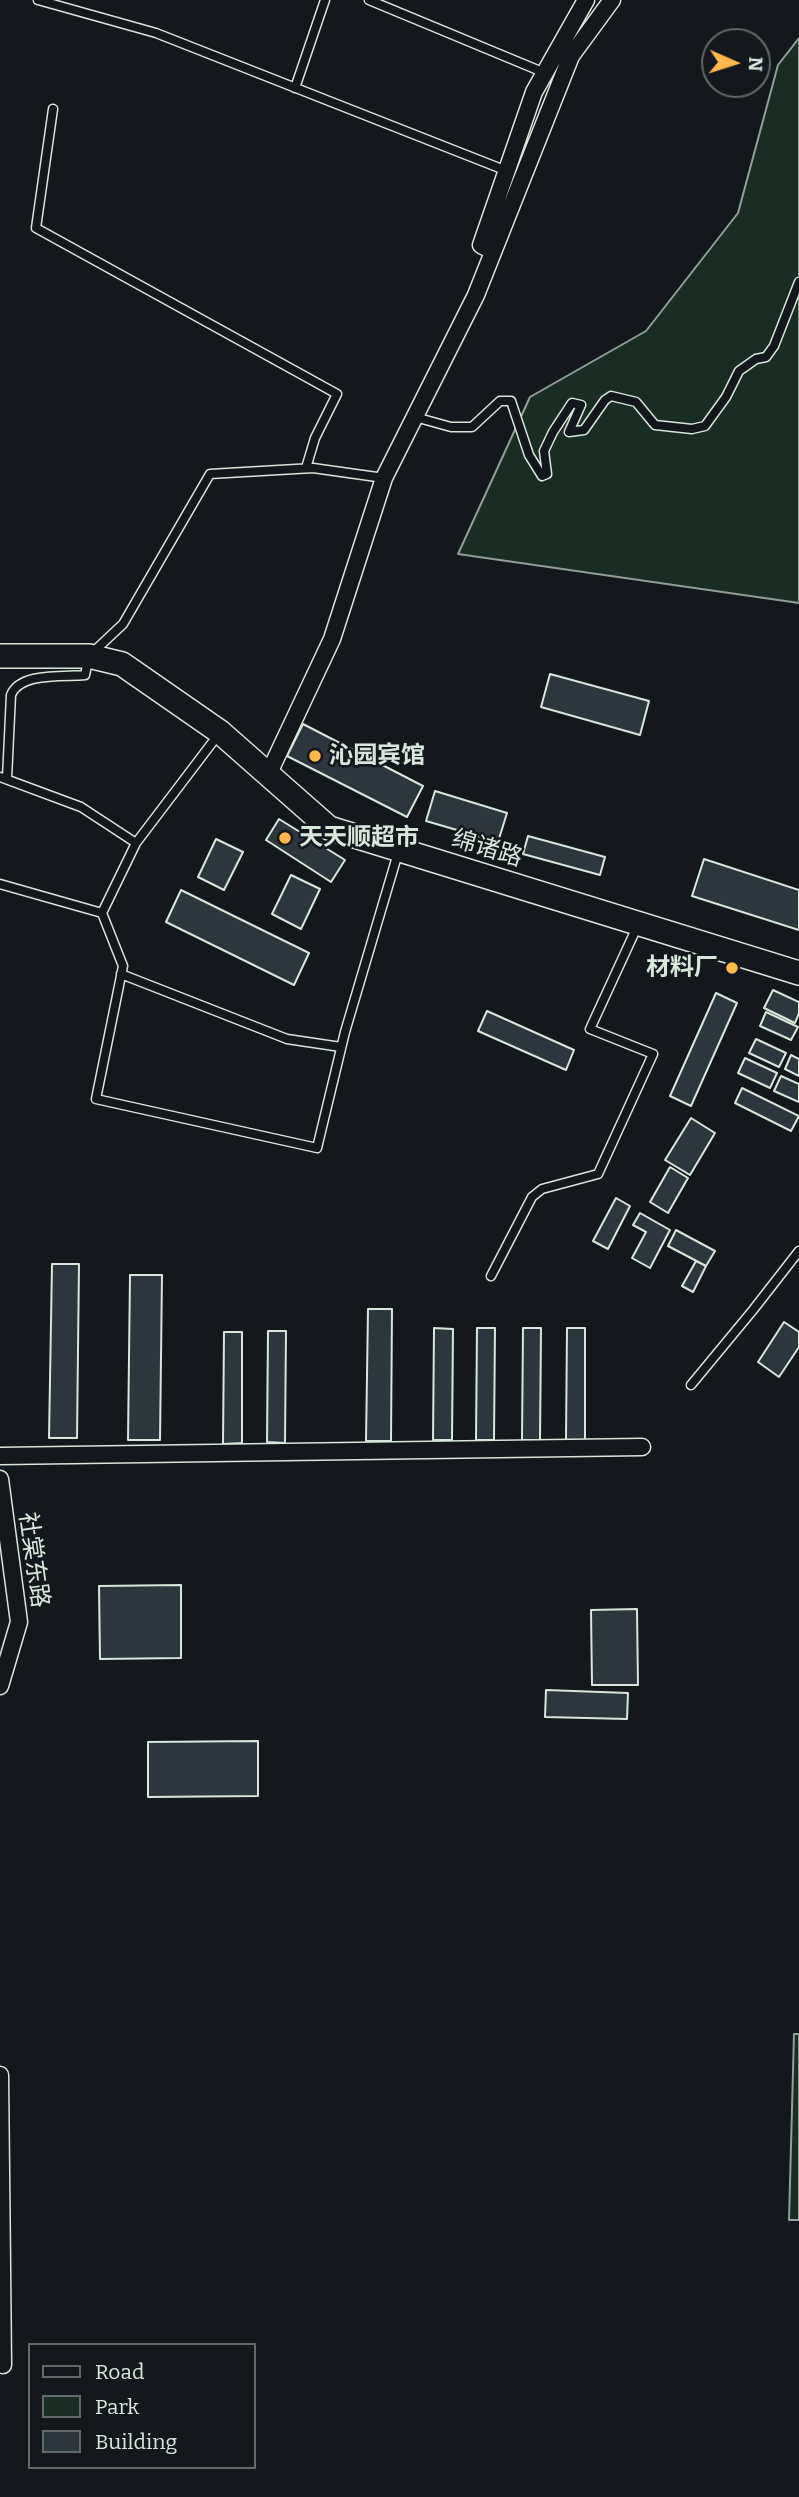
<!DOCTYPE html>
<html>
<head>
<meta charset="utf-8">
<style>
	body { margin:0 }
	#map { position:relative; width:799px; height:2497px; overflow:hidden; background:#14181c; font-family:Bitter,serif }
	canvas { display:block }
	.legend { position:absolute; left:28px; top:2343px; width:228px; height:126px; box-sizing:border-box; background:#14181c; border:2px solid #626a69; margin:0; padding:9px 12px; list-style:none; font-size:21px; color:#d8e6dc }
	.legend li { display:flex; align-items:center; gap:14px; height:35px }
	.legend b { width:35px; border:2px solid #626a69 }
	.north { position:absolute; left:701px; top:28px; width:70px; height:70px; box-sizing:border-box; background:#14181c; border:2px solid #626a69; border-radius:50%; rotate:93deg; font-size:19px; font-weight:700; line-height:28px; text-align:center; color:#d8e6dc }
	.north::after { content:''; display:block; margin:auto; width:24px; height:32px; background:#ffb74d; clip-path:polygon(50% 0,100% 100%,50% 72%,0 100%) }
</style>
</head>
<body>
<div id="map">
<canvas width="799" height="2497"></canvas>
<ul class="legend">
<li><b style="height:9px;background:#14181c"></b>Road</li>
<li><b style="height:19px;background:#1a2d24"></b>Park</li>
<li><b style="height:19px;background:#2c363c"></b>Building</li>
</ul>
<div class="north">N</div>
</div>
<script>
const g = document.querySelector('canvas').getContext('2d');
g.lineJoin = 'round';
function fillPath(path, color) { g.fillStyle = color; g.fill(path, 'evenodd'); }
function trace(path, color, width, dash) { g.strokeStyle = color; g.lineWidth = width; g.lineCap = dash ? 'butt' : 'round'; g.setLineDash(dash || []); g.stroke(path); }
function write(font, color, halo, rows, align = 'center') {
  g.font = font + ' Bitter,"Noto Sans SC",serif'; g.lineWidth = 5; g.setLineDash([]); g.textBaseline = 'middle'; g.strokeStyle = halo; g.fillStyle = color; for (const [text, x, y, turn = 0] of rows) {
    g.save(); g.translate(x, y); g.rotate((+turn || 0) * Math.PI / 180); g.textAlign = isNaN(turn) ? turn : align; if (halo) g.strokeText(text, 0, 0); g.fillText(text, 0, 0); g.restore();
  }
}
const green = new Path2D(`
	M799 38V603L458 554 530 397 646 331 738 213 778 65Z
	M794 2034H799V2220H789Z`);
fillPath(green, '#1a2d24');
trace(green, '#939e99', 2);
const building = new Path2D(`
	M550 674 649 701 640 735 541 707Z
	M303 724 423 786 407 817 287 756Z
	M435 791 507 813 498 842 426 821Z
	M279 819 345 860 331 882 266 840Z
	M528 836 605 857 600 875 523 854Z
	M216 839 243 852 224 890 198 877Z
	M704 859 799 890V930L692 896Z
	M291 875 320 889 301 929 272 914Z
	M181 890 309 953 294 985 166 922Z
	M773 990 799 1002V1013L795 1023 764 1008Z
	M716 993 737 1003 691 1106 670 1096Z
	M487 1011 574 1050 566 1070 478 1031Z
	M766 1012 798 1027 791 1040 760 1026Z
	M756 1039 786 1053 779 1067 749 1053Z
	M791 1055 799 1059V1076L785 1069Z
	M745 1058 777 1073 770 1088 738 1073Z
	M781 1076 799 1084V1102L774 1091Z
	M742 1088 799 1116 791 1131 735 1103Z
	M691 1118 715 1133 690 1175 665 1160Z
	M670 1167 688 1178 668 1213 650 1202Z
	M616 1198 630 1206 608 1249 593 1241Z
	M640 1213 670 1230 650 1268 632 1258 646 1232 633 1225Z
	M676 1230 715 1251 706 1266 668 1246Z
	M696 1261 706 1266 693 1292 682 1286Z
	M52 1264H79L77 1438H49Z
	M130 1275H162L160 1440H128Z
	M368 1309H392L391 1441H366Z
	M784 1322 799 1332V1347L779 1377 758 1362Z
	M434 1328 453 1329 452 1440H433Z
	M477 1328H495L494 1440H476Z
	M523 1328H541L540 1440H522Z
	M567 1328H585V1440H566Z
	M268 1331H286L285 1443 267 1442Z
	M224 1332H242V1443L223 1444Z
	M181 1585V1658L100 1659 99 1586Z
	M637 1609 638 1685H592L591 1610Z
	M546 1690 628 1693 627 1719 545 1717Z
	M258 1741V1796L148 1797V1742Z`);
fillPath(building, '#2c363c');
trace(building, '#d8e6dc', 2);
const lane = new Path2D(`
	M38 0 156 33 507 171
	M369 0 545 73
	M295 88 325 0
	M53 109 36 228 337 394 315 438 306 468
	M415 417 451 427H472L500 401H511L529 455 542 476 547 474 544 451 553 432 572 403 581 405 569 432 584 430 605 400 611 396 636 402 655 425 692 429 705 426 726 397 739 371 756 359 766 357 774 346 799 282
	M0 777 81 807 136 843
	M7 778 11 695C20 672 64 677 85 675L89 656 123 624 210 474 313 468 384 478
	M0 884 102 913 123 966 96 1099 317 1148 345 1032 398 853
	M102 913 136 843 218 735
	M121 974 287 1039 341 1047
	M491 1276 532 1197 542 1189 598 1174 653 1054 590 1029 637 927
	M691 1385 753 1310 799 1251`);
const street = new Path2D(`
	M493 251 481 245 534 92 586 0
	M268 775 332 639 384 478 476 295 571 56 612 0
	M0 1456 642 1447
	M0 1479 19 1622 0 1686
	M0 2075 3 2365`);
const secondary = new Path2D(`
	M0 656H89L122 664 220 732 329 828 799 973`);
trace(lane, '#d8e6dc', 11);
trace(street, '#d8e6dc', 19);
trace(secondary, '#d8e6dc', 26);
trace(lane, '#14181c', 8);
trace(street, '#14181c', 16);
trace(secondary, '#14181c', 23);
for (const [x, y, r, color] of [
	[315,756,7,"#ffb74d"],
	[285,838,7,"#ffb74d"],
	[732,968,7,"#ffb74d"]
]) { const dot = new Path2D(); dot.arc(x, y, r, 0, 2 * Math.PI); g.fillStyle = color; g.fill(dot); trace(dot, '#14181c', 2.5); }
write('bold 24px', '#d8e6dc', '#14181c', [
	["沁园宾馆",329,756],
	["天天顺超市",299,838],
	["材料厂",718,968,"right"]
], 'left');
write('24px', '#d8e6dc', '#14181c', [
	["绵诸路",487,849,17],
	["社棠东路",33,1560,82]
]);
</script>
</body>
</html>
